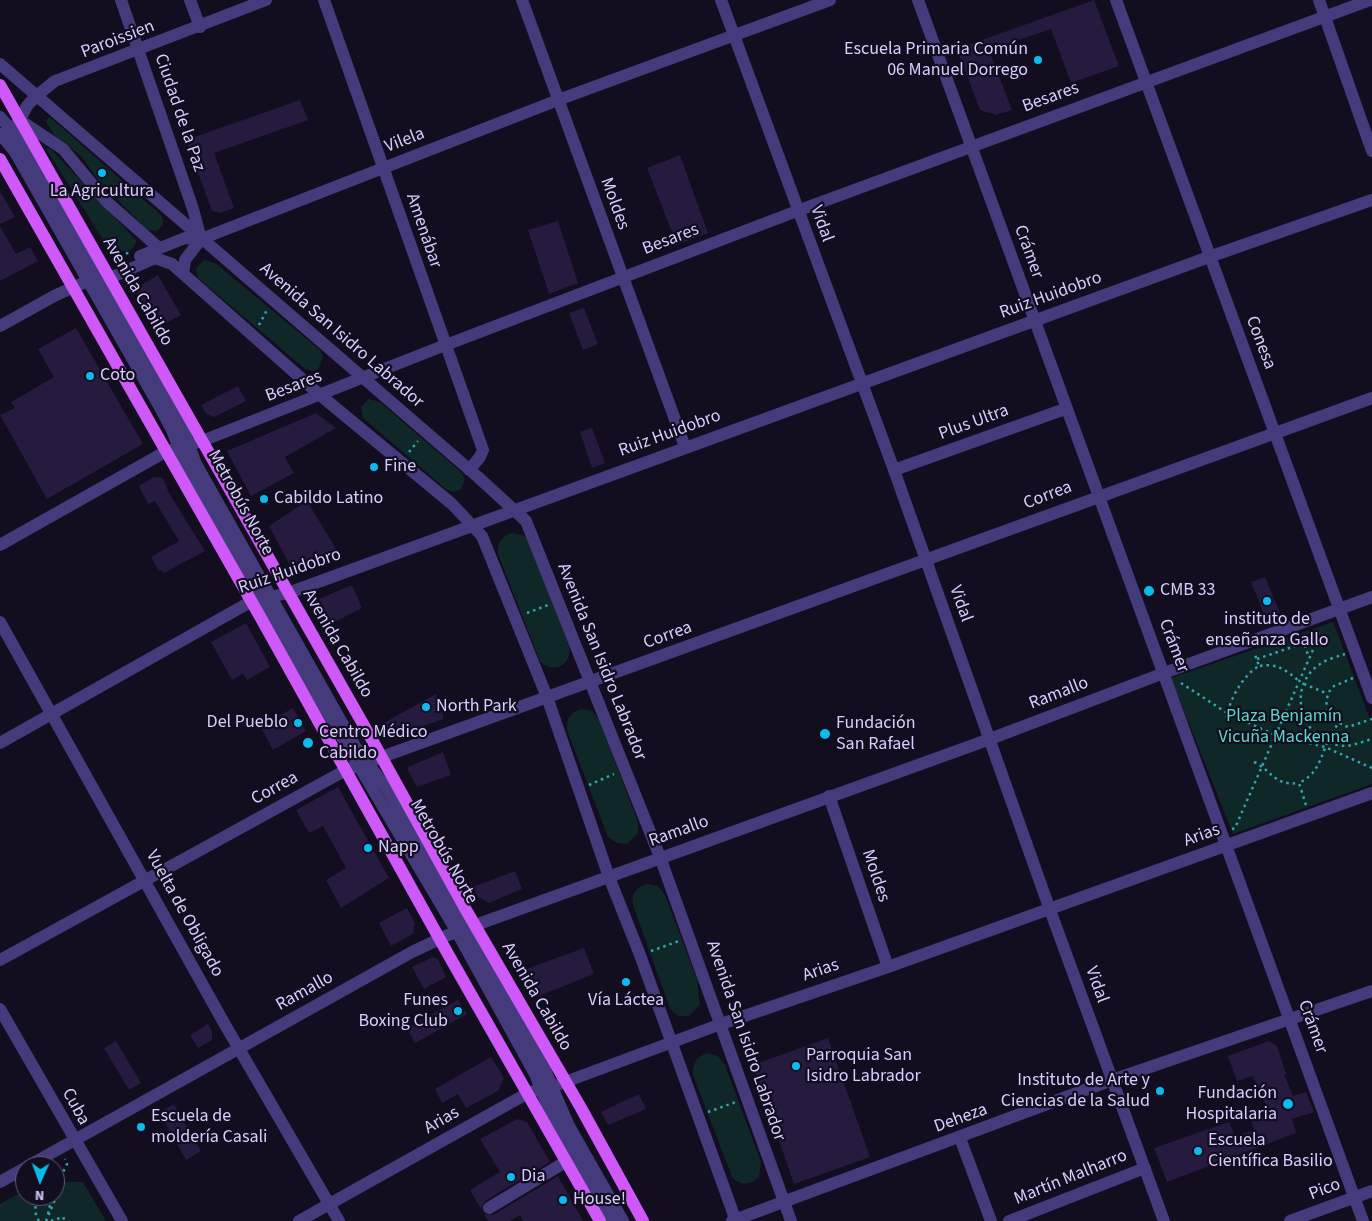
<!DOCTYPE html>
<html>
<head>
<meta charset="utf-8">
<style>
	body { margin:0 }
	#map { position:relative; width:1372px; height:1221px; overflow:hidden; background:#120d1f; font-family:"Source Sans 3",sans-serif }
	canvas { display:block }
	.north { position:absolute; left:15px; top:1156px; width:50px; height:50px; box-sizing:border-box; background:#120d1f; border:1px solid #615a78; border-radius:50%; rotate:182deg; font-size:14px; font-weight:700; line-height:20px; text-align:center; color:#d8cdfd }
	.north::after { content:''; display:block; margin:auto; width:18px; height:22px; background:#09bced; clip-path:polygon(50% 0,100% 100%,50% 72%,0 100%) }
</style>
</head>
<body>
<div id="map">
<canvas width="1372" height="1221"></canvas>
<div class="north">N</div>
</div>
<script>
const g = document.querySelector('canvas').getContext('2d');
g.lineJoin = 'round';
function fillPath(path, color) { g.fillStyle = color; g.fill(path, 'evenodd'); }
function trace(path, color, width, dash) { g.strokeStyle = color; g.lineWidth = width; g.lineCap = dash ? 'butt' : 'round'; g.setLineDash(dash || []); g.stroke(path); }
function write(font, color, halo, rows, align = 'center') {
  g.font = font + ' "Source Sans 3",sans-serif'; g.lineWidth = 4.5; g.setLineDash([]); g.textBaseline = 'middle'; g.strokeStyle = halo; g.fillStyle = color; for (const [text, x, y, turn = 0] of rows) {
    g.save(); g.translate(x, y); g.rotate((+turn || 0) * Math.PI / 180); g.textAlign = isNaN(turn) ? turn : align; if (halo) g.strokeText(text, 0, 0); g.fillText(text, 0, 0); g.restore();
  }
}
fillPath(new Path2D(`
	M50 117 161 215C165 222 163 227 156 231L147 230 98 180 81 156 54 135 46 121Z
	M50 148 136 240C135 255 117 253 107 246L46 149Z
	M204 260 215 263 320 350 323 357 319 368 313 371 305 369 198 278 196 268Z
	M369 399 380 402 461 472 465 479 461 489 454 492 447 490 363 418 361 407Z
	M512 533 523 535 528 539 569 646C573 665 553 675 540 661L498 554C497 543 502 536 512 533Z
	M1333 622 1372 724V784L1233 834 1171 678Z
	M581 709 592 711 599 720 638 822V833L627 844 617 843 608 837 567 730C566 719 570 713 581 709Z
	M647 884 658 886 665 895 697 979 700 1005 689 1016H678L670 1009 633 905C631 894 636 887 647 884Z
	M707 1053 718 1056 725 1065 761 1162 759 1177C750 1186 740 1186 732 1177L693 1075C692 1064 696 1057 707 1053Z
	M55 1182H83L106 1221H0V1204L25 1190V1196H55Z`), '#102728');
fillPath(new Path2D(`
	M1094 0 1119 66 1071 83 1051 29 989 50 1012 110 996 115 980 110 957 49Z
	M300 100 308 120 214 153 234 208 221 213 212 211 186 140Z
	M680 155 708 233 677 245 647 168Z
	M0 191 15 217 0 224Z
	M558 221 578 283 549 294 528 230Z
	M0 226 16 254 30 247 38 261 0 281Z
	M158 275 181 315 157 328 134 289Z
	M584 308 598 344 583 350 569 313Z
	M76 328 143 444 47 499 0 415 15 408 11 402 54 377 38 349Z
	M238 386 246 401 214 417 206 414 201 405Z
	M316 413 336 428 285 457 294 473 251 496 227 451Z
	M592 428 605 463 592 468 580 432Z
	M154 477 163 478 169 493 205 551 164 573 162 570 159 571 151 557 179 541 155 501 148 504 139 486Z
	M307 501 341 557 299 572 293 571 269 526Z
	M1265 577 1283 620 1269 626 1251 582Z
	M352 585 362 608 327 626 316 608 319 599Z
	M246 623 270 667 247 680 243 674 232 680 211 642Z
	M436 694 444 719 388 738 382 724Z
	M293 708 306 731 273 750 260 726Z
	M443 752 451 775 417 787 408 771V767Z
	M338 787 389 878 341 908 326 880 346 868 323 826 309 833 296 810Z
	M515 871 522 889 489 903 478 897 473 887Z
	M407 908 415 923 413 934 391 946 379 923Z
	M584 948 594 974 536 997 521 971Z
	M433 957 438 959 446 977 424 989 412 967Z
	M458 1000 467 1014 415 1043 407 1028Z
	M208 1024 212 1032V1040L198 1048 190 1035Z
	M828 1038 870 1157 794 1184 753 1065Z
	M116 1041 141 1083 129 1090 104 1048Z
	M1269 1041 1277 1046 1286 1074H1284L1293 1096 1306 1092 1314 1112 1292 1119 1296 1133 1167 1182 1154 1148 1229 1122 1235 1136 1254 1130 1251 1120 1269 1113 1253 1076 1237 1081 1228 1056Z
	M491 1057 504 1078 498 1091 466 1108 458 1094 442 1103 435 1089Z
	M639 1094 646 1109 608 1125 601 1112Z
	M174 1104 201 1151 186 1160 159 1112Z
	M517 1119 527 1122 550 1162 485 1201 481 1209 470 1190 500 1172 480 1139Z
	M558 1176 583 1221H523L520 1215 510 1221H488L484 1214 493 1215Z`), '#261a3f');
trace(new Path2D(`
	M113 255 129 253
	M259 325 267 310
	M409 452 418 441
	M527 613 548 605
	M1345 654C1336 657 1324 660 1316 667 1287 691 1302 738 1338 745 1349 748 1361 742 1372 739
	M1257 659 1304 643 1309 658
	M1260 666C1277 663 1286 670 1299 681
	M1353 678 1332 687C1320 705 1329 720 1348 727L1372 719
	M1181 683 1227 713 1275 735 1325 747 1372 768
	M1304 684 1328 694
	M1226 718C1230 699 1243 675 1259 666L1254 652
	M1254 762C1273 771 1273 786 1299 783
	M589 785 614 774
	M1306 805 1299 783C1315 775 1319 764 1325 748 1328 739 1334 731 1338 723
	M1232 829 1235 828 1319 636 1317 629
	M651 951 679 941
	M708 1112 736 1102
	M55 1189 67 1164 65 1159
	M48 1214 52 1196
	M39 1221C33 1212 34 1201 44 1196
	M46 1221 60 1188 59 1182
	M51 1221 63 1217 65 1221`), '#32a5ac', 2.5, [2.5, 4]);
trace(new Path2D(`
	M121 0 193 209 201 239
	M190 0 200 27
	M324 0 483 450 480 457 469 470
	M522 0 685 447
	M721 0 894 470 1050 910 1164 1221
	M918 0 1363 1221
	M1116 0 1372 698
	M1319 0 1372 151
	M0 64 478 477 526 521 660 857 791 1221
	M0 117 25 146 91 262 182 426 196 464 355 746 385 786 467 928 545 1070 569 1126 623 1221
	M21 121 63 149 107 202 159 248
	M14 126C22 120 22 114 27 106 35 96 45 89 55 81L266 0
	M0 134 15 152 158 404 172 430 185 463 271 617 457 932 535 1074 549 1110 612 1221
	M140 256 185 238 201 239 558 100 830 0
	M183 274 185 260 201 239
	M110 278 155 258 172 264 320 395 452 504 482 536 547 697 609 877 640 955 736 1221
	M0 326 56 295 97 277
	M894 470 1065 409
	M0 545 165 452 202 441 430 351 797 211 1370 0
	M0 622 224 1023 339 1221
	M0 743 252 601 288 593 1209 257 1372 200
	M829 796 888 967
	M0 960 346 770 1372 398
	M0 1009 122 1221
	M557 1085 721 1024 888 967 1372 793
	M960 1138 991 1221
	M28 1166 412 952 448 935 990 739 1164 673 1372 597
	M0 1182 25 1168
	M489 1208 567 1161
	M299 1221 528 1093 537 1090
	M732 1221 1112 1080 1372 991
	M1009 1221 1145 1168
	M1290 1221 1372 1191`), '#443a7c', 12);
trace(new Path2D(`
	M0 85 371 738 466 910 581 1108 643 1221
	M0 159 262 620 448 954 600 1221`), '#cf58f9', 12);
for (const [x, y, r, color] of [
	[1038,60,5,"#09bced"],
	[102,173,5,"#09bced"],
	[90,376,5,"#09bced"],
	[374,467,5,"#09bced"],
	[264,499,5,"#09bced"],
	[1149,591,6,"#09bced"],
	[1267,601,5,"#09bced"],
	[426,707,5,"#09bced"],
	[298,723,5,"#09bced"],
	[825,734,6,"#09bced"],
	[308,743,6,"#09bced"],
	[368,848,5,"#09bced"],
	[626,982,5,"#09bced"],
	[458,1011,5,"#09bced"],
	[796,1066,5,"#09bced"],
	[1160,1091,5,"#09bced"],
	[1288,1104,6,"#09bced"],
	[141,1127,5,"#09bced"],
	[1198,1151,5,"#09bced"],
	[511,1177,5,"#09bced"],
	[563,1200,5,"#09bced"]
]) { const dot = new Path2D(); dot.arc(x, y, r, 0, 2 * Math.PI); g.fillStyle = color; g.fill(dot); trace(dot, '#120d1f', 2); }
write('18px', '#d8cdfd', '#120d1f', [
	["Paroissien",118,40,-21],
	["Besares",1051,98,-20],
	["Ciudad de la Paz",179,113,71],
	["Vilela",405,141,-21],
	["Moldes",614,204,70],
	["Vidal",821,224,70],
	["Amenábar",423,231,71],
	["Besares",671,240,-21],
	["Crámer",1028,252,70],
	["Avenida Cabildo",137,292,60],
	["Ruiz Huidobro",1051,296,-20],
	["Avenida San Isidro Labrador",341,336,41],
	["Conesa",1260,343,69],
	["Besares",294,387,-21],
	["Plus Ultra",974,423,-20],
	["Ruiz Huidobro",670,434,-20],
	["Correa",1048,496,-21],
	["Metrobús Norte",240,503,61],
	["Ruiz Huidobro",290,572,-19],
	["Vidal",960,604,70],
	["Correa",668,636,-20],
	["Avenida Cabildo",337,644,60],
	["Crámer",1173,646,69],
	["Avenida San Isidro Labrador",601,662,68],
	["Ramallo",1059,694,-21],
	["Correa",275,789,-29],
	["Ramallo",679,832,-20],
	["Arias",1202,836,-20],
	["Metrobús Norte",443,852,60],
	["Moldes",875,876,71],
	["Vuelta de Obligado",184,914,61],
	["Arias",821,971,-19],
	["Vidal",1096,985,70],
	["Ramallo",305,992,-29],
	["Avenida Cabildo",536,997,60],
	["Crámer",1312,1027,70],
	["Avenida San Isidro Labrador",745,1041,71],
	["Cuba",75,1107,61],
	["Deheza",961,1119,-20],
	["Arias",442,1121,-30],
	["Martín Malharro",1071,1178,-22],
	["Pico",1325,1190,-21]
]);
write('18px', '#d8cdfd', '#120d1f', [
	["Escuela Primaria Común",1028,50,"right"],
	["06 Manuel Dorrego",1028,71,"right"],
	["La Agricultura",102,192,"center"],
	["Coto",100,376],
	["Fine",384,467],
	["Cabildo Latino",274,499],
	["CMB 33",1160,591],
	["instituto de",1267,620,"center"],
	["enseñanza Gallo",1267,641,"center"],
	["North Park",436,707],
	["Del Pueblo",288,723,"right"],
	["Fundación",836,724],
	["San Rafael",836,745],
	["Centro Médico",319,733],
	["Cabildo",319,754],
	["Napp",378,848],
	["Funes",448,1001,"right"],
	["Boxing Club",448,1022,"right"],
	["Vía Láctea",626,1001,"center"],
	["Parroquia San",806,1056],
	["Isidro Labrador",806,1077],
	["Instituto de Arte y",1150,1081,"right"],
	["Ciencias de la Salud",1150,1102,"right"],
	["Fundación",1277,1094,"right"],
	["Hospitalaria",1277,1115,"right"],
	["Escuela de",151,1117],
	["moldería Casali",151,1138],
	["Escuela",1208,1141],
	["Científica Basilio",1208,1162],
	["Dia",521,1177],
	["House!",573,1200]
], 'left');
write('18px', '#5cdac9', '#120d1f', [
	["Plaza Benjamín",1284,717],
	["Vicuña Mackenna",1284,738]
]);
</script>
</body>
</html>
